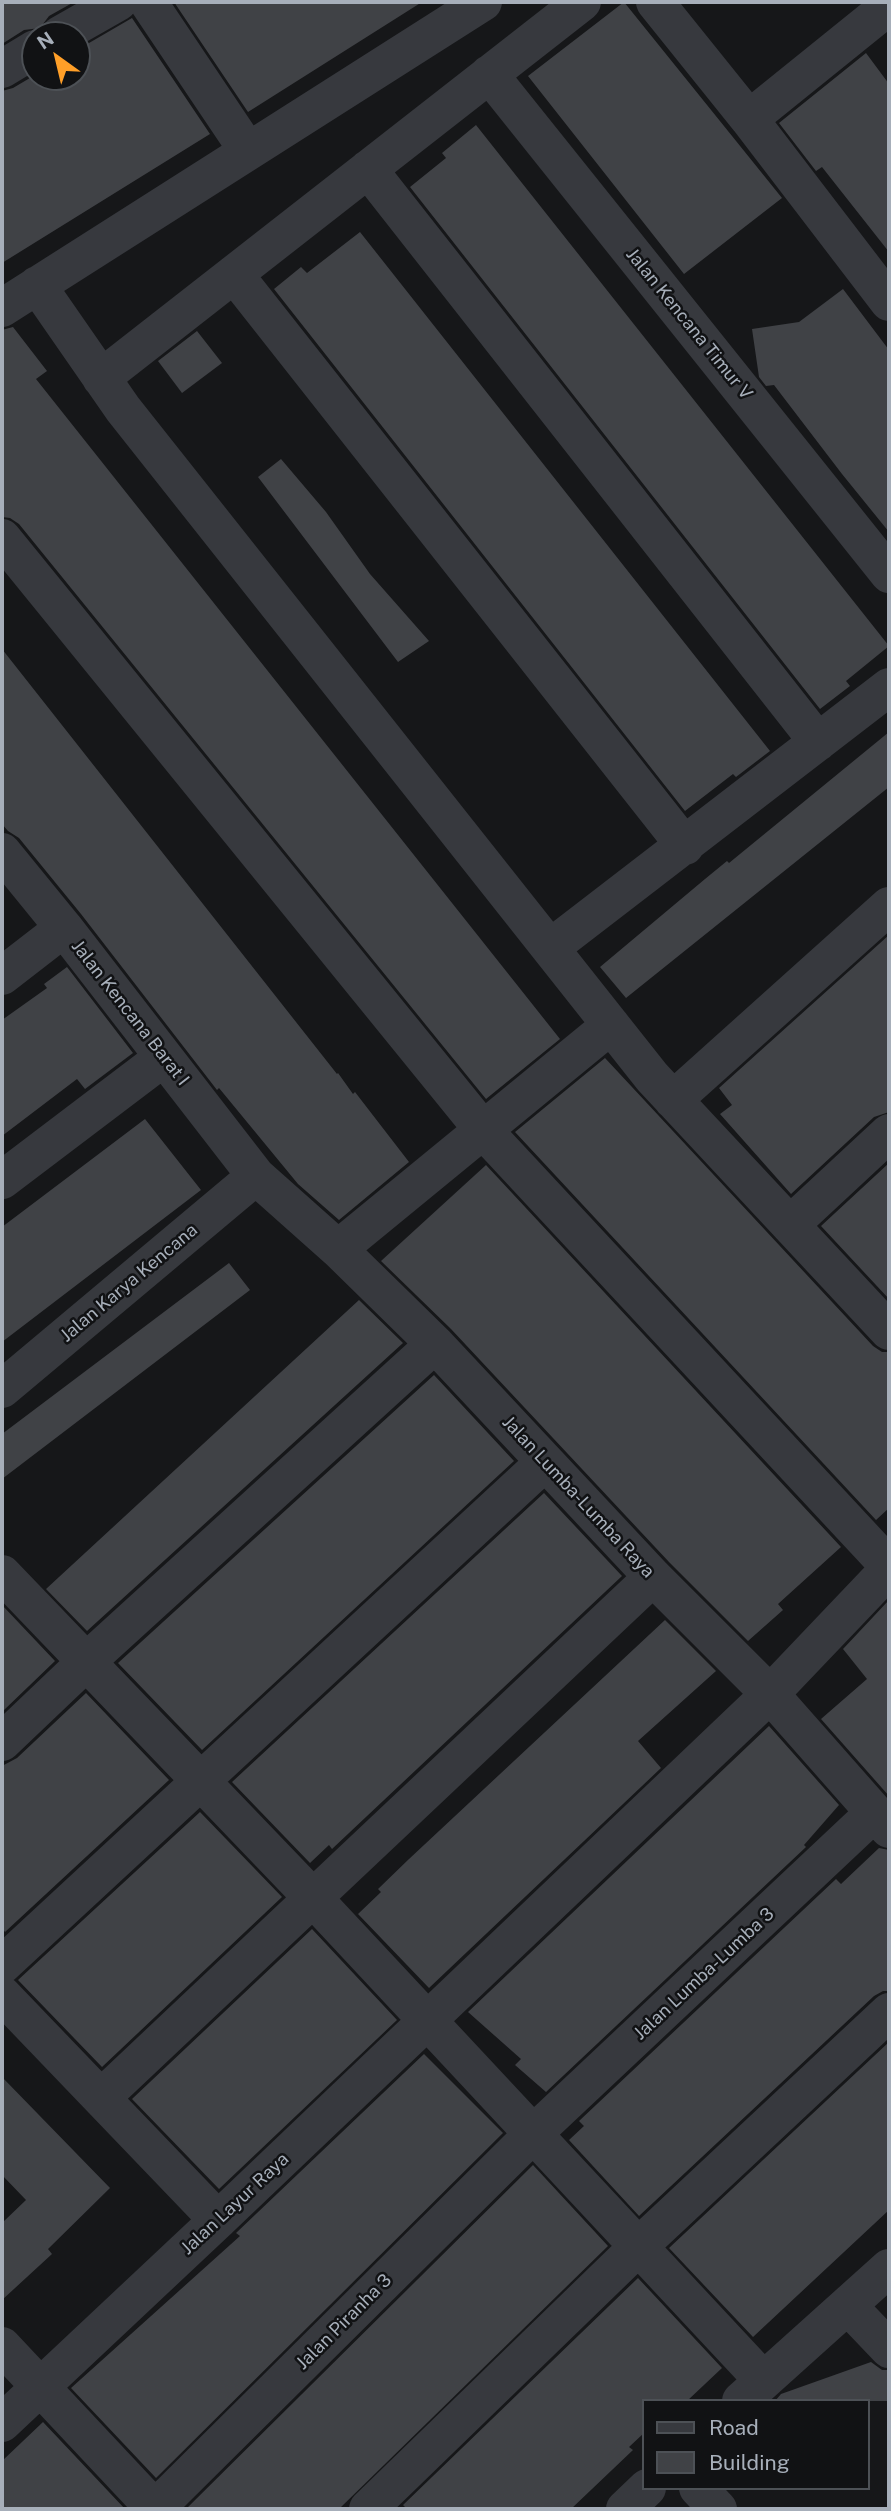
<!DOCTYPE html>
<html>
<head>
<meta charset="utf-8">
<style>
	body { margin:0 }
	#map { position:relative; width:891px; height:2511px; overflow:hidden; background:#161719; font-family:"Public Sans",sans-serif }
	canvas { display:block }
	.frame { position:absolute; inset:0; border:4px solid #a7afba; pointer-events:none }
	.legend { position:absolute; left:642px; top:2399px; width:228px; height:91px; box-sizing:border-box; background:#111214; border:2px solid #4d5156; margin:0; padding:9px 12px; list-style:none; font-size:21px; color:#a7afba }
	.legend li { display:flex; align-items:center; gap:14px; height:35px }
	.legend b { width:35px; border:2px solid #4d5156 }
	.north { position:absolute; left:21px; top:21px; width:70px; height:70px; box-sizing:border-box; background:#111214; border:2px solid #4d5156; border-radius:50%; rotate:326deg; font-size:19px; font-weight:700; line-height:28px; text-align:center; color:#a7afba }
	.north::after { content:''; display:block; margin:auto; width:24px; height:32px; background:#ff9f28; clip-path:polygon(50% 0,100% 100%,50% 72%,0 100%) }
</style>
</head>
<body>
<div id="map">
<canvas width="891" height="2511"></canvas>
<div class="frame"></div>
<ul class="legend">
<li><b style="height:9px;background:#37393e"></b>Road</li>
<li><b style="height:19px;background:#404246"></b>Building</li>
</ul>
<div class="north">N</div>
</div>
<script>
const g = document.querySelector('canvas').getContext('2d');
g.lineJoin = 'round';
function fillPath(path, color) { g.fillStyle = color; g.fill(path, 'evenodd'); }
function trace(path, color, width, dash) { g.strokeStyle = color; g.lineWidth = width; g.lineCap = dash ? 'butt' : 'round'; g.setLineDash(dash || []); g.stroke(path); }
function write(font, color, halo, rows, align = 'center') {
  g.font = font + ' "Public Sans",sans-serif'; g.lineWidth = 5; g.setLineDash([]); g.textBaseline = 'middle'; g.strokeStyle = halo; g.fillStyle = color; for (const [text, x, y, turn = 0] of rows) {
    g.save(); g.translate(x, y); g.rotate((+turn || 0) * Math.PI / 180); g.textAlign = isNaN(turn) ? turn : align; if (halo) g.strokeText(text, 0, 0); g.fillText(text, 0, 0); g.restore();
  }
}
fillPath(new Path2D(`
	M2 2H74L49 16 40 28 24 30 2 44Z
	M174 2H422L248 112Z
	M624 2 782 198 684 274 528 76Z
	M132 18 210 134 2 263V91L13 88 35 75V77H77V50Z
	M866 53 889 84V252L822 167 816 171 779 123Z
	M476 125 889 646 846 681 850 686 820 709 410 187 446 158 442 153Z
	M360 232 770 751 736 777 733 774 685 811 274 289 301 267 307 273Z
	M843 289 889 350V532L842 474 774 385 766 386 759 377 752 329 799 322Z
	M13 327 47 371 36 379 560 1039 486 1099 19 524 10 518 2 517V330Z
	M197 331 222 363 182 393 158 361Z
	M281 459 326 512 370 574 429 641 398 662 258 477Z
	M2 649 337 1074 338 1073 353 1094 355 1092 409 1162 339 1220 298 1184 219 1088 217 1090 81 914 19 838 8 831 2 824Z
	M889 732V787L626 998 600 967 705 879 727 861 729 863Z
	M889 935V1112L874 1117 791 1194 720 1114 732 1105 719 1088Z
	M67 967 133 1053 85 1089 77 1079 2 1136V1020L47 988 44 984Z
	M605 1058 873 1346 882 1352H889V1508L876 1520 515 1132Z
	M145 1119 201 1190 2 1342V1227Z
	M889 1163V1299L821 1226Z
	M486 1165 841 1547 778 1604 783 1610 748 1641 669 1562 451 1329 381 1261Z
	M229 1263 250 1290 2 1479V1434Z
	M359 1300 403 1343 87 1631 46 1589Z
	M434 1375 514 1461 202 1750 118 1663Z
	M544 1493 622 1576 332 1849 329 1845 310 1863 232 1782Z
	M889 1600V1796L821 1719 867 1679 843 1649Z
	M2 1605 55 1661 3 1711 2 1709Z
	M665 1620 716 1671 638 1741 661 1768 429 1988 358 1914 381 1892 378 1889 409 1859Z
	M86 1693 169 1780 5 1932 2 1928V1766L17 1758Z
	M769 1726 839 1805 804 1845 806 1847 546 2092 515 2065 521 2059 468 2012Z
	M200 1812 282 1897 102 2067 18 1980Z
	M879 1848 889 1850V1991H883L874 1996 639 2216 569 2140 584 2126 579 2121 836 1879 841 1884Z
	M312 1929 397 2020 219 2189 132 2099Z
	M889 2042V2210L753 2337 669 2248Z
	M424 2054 503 2133 156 2478 71 2388 240 2236 236 2233Z
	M2 2077 110 2188 48 2249 52 2254 2 2300V2223L26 2200 2 2175Z
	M533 2165 608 2246 339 2509H186Z
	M638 2278 722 2368 687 2401H644V2433L629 2447 633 2450 571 2509H407L403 2505Z
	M871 2362 882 2370H889V2401H775L781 2394Z
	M43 2422 125 2509H2V2461Z`), '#404246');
trace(new Path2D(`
	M148 2 248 151
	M655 2 749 119 889 302
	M60 35 118 2
	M2 69 35 49
	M489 74 889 574
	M749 119 889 6
	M368 169 818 742
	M234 274 685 846
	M37 285 123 409 652 1077 889 1331
	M2 308 483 2
	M101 378 582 2
	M2 538 484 1131 889 1566
	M2 852 64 928 256 1176 338 1249 435 1344 653 1577 770 1694 889 1829
	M550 948 889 687
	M2 976 64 928
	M673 1100 889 906
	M2 1180 163 1058
	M790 1225 889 1133
	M338 1249 611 1025
	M2 1389 256 1176
	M2 1574 313 1898 763 2380
	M2 1742 86 1662 435 1344
	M2 1965 545 1462
	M2 1995 218 2220
	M101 2098 653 1577
	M848 2306 889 2349
	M2 2346 155 2509
	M741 2401 889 2268
	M2 2423 218 2220 770 1694 889 1569
	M698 2488 718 2509
	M155 2509 533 2134 874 1813
	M368 2509 638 2247 889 2012
	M625 2509 647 2488`), '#37393e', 38);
write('18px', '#a7afba', '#111214', [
	["Jalan Kencana Timur V",689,324,51],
	["Jalan Kencana Barat I",130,1013,52],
	["Jalan Karya Kencana",129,1283,-40],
	["Jalan Lumba-Lumba Raya",578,1497,47],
	["Jalan Lumba-Lumba 3",704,1974,-43],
	["Jalan Layur Raya",235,2204,-43],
	["Jalan Piranha 3",344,2322,-45]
]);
</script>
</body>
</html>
